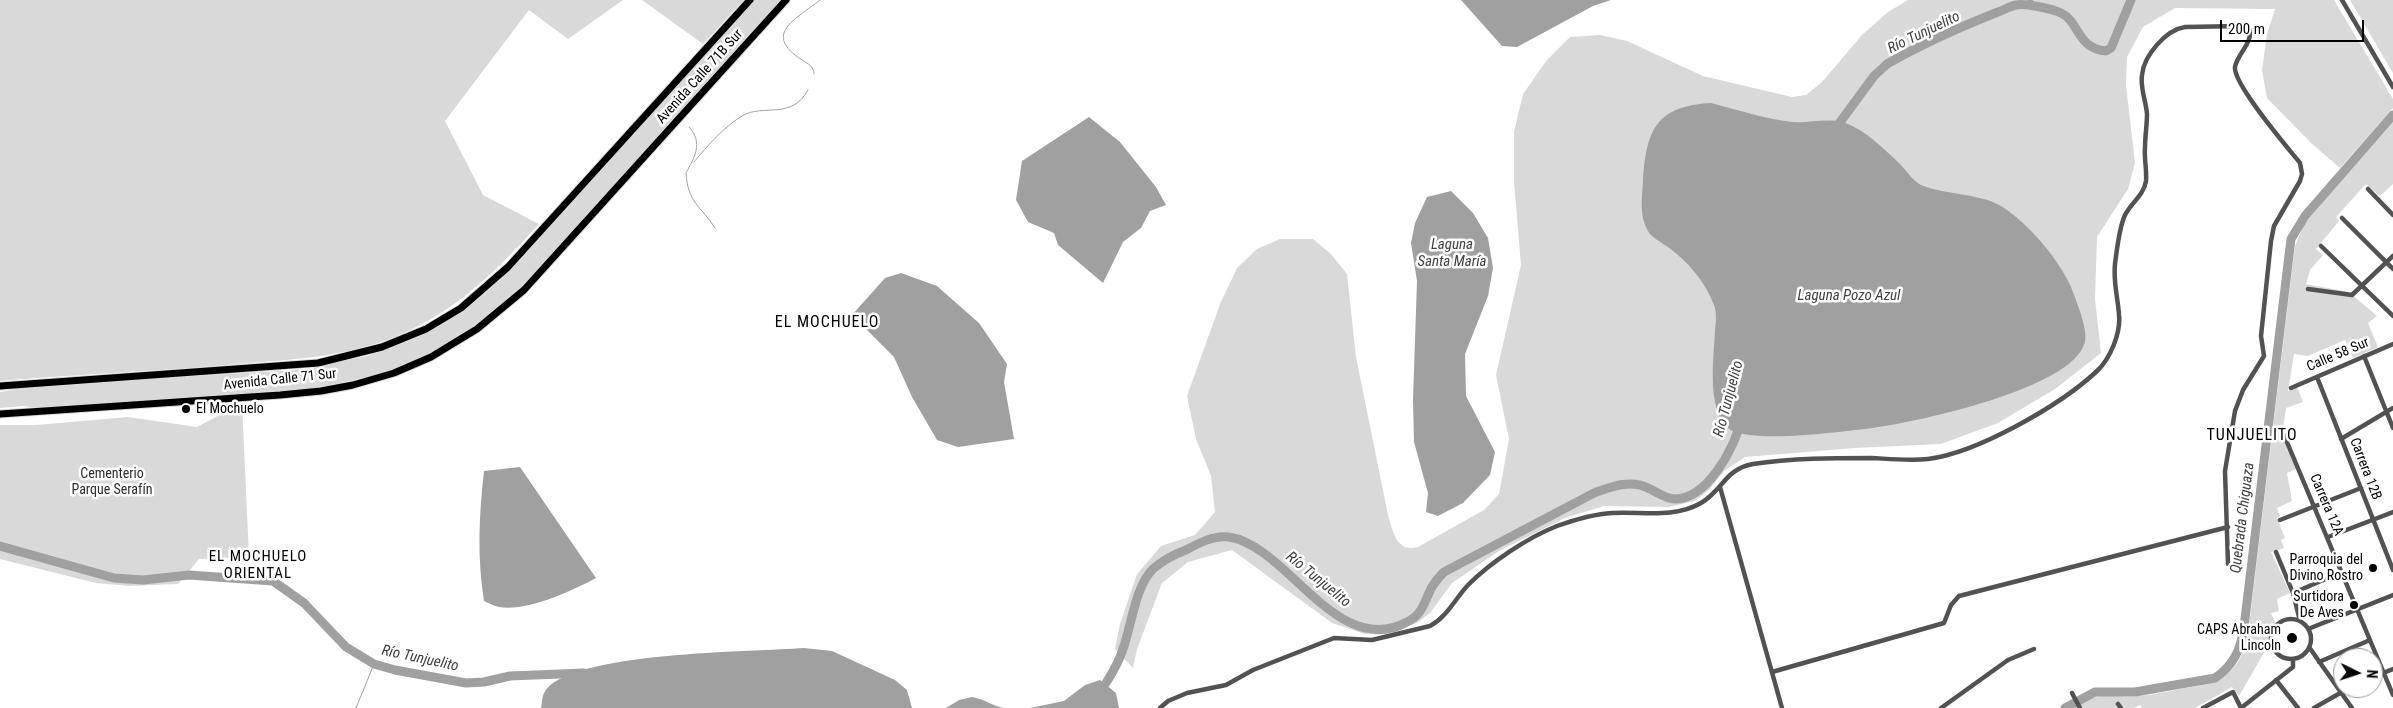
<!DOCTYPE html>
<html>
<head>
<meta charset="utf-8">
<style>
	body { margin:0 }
	#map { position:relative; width:2393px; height:708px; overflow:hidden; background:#fff; font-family:"Roboto Condensed",sans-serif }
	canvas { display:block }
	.north { position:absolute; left:2333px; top:648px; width:50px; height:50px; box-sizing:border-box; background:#fff; border:1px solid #999; border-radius:50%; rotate:94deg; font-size:14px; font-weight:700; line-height:20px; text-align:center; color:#000 }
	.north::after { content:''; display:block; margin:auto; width:18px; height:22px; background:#000; clip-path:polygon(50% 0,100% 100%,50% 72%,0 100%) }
	.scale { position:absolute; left:2220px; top:20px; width:144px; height:22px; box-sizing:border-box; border:2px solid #000; border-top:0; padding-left:6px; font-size:15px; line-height:18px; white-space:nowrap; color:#000; -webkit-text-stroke:4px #fff; paint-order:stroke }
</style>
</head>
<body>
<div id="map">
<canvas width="2393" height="708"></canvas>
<div class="north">N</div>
<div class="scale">200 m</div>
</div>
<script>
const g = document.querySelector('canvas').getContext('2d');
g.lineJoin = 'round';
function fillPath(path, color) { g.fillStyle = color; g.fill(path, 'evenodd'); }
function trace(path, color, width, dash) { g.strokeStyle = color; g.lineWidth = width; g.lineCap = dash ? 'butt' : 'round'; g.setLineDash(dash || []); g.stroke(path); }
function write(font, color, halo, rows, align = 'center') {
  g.font = font + ' "Roboto Condensed",sans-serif'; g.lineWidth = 5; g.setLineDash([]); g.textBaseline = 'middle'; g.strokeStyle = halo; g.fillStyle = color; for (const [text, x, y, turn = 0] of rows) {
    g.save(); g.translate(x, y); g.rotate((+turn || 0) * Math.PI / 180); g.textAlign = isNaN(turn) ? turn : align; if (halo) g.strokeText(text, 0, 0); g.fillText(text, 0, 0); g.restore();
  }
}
fillPath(new Path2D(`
	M0 0H623L568 39 529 10 445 121 483 195 539 224C501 266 461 307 408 331 354 357 296 359 238 364 159 371 79 374 0 381Z
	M642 0H744L703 44Z
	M753 0H782L527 283C516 293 505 305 493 314 439 359 371 381 303 390L38 408 23 406 0 408V392L35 386 293 370 367 356 411 340 451 318 499 281Z
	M1908 0H2334L2393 99V108L2340 168 2312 144 2267 98 2262 70 2267 34 2275 9 2175 8 2143 27 2127 57 2126 85 2135 163 2128 189 2097 237 2095 299 2101 353 2055 389 1998 423 1941 444 1855 448 1745 457 1724 471 1708 491 1695 501 1669 507 1604 506 1565 518 1499 551 1452 583 1430 613 1417 623 1394 630 1365 634 1332 623 1232 550 1188 562 1162 583 1137 649 1133 668 1115 649 1120 624 1137 574 1161 546 1195 535 1215 512 1211 476 1196 439 1187 396 1220 304 1237 268 1257 249 1280 239H1313L1331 254 1347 274 1356 357 1388 515C1393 531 1396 553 1418 547L1484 510 1499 494 1509 439 1496 375 1521 265 1514 182V132L1523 94 1547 60 1570 37 1600 35 1627 41 1703 76 1792 97 1806 95 1822 82 1862 35 1888 12Z
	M2350 0H2393V73Z
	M2393 120V184L2380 196 2366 184 2336 217 2339 221 2316 249 2323 255 2310 270 2306 284 2349 292 2377 316 2368 323 2378 347 2353 358 2345 340 2308 356 2294 354 2288 391 2297 387 2303 402 2286 408 2282 435 2296 469 2287 473 2292 501 2277 508 2280 517 2277 518 2285 538 2281 540 2284 548 2271 552 2290 593 2277 599 2279 611 2271 613 2276 624 2270 633 2269 644 2239 696 2232 687 2195 708H2142L2140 705 2134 708H2075C2081 704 2088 699 2095 697 2108 693 2124 698 2137 696 2151 695 2166 692 2180 689 2218 683 2240 676 2248 634L2295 246 2304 225 2379 134Z
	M242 403 249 557 199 559 178 584 129 586 96 583 0 559V425H36L128 417 197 427Z`), '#d9d9d9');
fillPath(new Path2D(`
	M1461 0H1611L1593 6 1517 47 1502 46Z
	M1711 103C1738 110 1765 119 1792 122 1808 123 1827 118 1843 122 1864 129 1883 148 1899 163 1906 170 1913 181 1921 185 1945 195 1979 193 2001 206 2027 222 2059 259 2071 287 2076 300 2088 329 2085 342 2073 389 1916 422 1873 428 1845 431 1748 445 1728 428 1706 408 1714 357 1715 330 1716 322 1717 313 1714 305 1705 281 1688 262 1668 247 1661 242 1652 238 1648 231 1639 216 1642 198 1643 182 1646 130 1656 106 1711 103Z
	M1089 117 1120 142 1156 187 1166 205 1150 211 1141 228 1123 242 1103 283 1058 245 1054 233 1028 222 1016 200 1022 161Z
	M1451 191 1473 213 1488 238 1493 268 1488 296 1465 354 1466 396 1495 452 1490 475 1463 503 1438 516 1426 512 1428 493 1414 442 1413 400 1417 281 1411 243 1415 223 1427 197Z
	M901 273 937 286 979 323 1007 364 1004 382 1014 439 958 447 937 440 912 397 894 357 852 315 885 278Z
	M520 467 596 578C572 591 526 612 499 607 494 606 489 603 484 601 477 557 479 515 484 471Z
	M804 648 832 651 895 680 907 690 912 708H541C542 704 542 697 544 693 566 651 757 652 804 648Z
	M1100 680 1116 693 1119 708H1030L1064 701 1085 685Z
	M972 697C984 699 993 706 1004 708H946L959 700Z`), '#a0a0a0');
trace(new Path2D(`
	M814 74C814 66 808 64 802 60 762 34 795 20 820 0
	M689 127C704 143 694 158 686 173 688 203 700 205 715 228
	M694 162C708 145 724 127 742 116 764 103 791 121 808 90
	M356 708 374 664`), '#a0a0a0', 1);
trace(new Path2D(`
	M2030 0 2033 7`), '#a0a0a0', 5);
trace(new Path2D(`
	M1835 129 1874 76 1887 64C1922 44 1960 27 1998 12 2004 10 2010 6 2016 5 2025 3 2053 9 2061 13 2080 22 2076 48 2106 51L2111 48 2131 0
	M0 546 114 578 143 580 189 575 273 581 304 603 346 647 374 664 395 670 466 683 484 682 510 676 584 673
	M1088 708C1100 692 1112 676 1120 657 1131 632 1134 587 1153 569 1162 561 1175 554 1186 550 1199 543 1214 535 1229 537 1288 546 1337 660 1407 622 1421 615 1423 606 1429 593 1432 585 1438 578 1444 572L1594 493C1613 486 1631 479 1650 489 1658 493 1667 499 1675 499 1707 499 1734 449 1740 423
	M2065 708 2095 692H2135L2215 678C2234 665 2241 649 2244 627L2291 239 2305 216 2393 115`), '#a0a0a0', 9);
const highway = new Path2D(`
	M0 386 318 363 382 347 426 329 461 308 508 267 750 0
	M0 414 280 395 321 391 353 385 394 373 431 357 477 329 524 290 786 0`);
trace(highway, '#dbdbdb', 9);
trace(new Path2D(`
	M2342 0 2393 87
	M2368 189 2393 215
	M2342 218 2393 269
	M2321 246 2393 316
	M2308 289 2352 295 2393 256
	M2364 356 2393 428
	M2317 377 2393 570
	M2291 388 2393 344
	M2284 435 2393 695
	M2341 439 2393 408
	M1720 487 1782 708
	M2280 520 2361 488
	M2328 537 2393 512
	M2276 552 2293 593 2300 621
	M2293 593 2342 572
	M2271 639a20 20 0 1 1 40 0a20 20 0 1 1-40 0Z
	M2308 629 2393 595
	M2309 647 2352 708
	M2319 662 2370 640
	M1772 672 1944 623 1951 605 1959 596 2228 527
	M2373 677 2393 669
	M2276 680 2298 708
	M2072 693 2080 708
	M2118 704 2121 708
	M1160 708 1168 701 1187 693 1226 685 1253 670 1334 638 1372 640 1430 626C1447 617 1455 599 1468 585 1491 562 1527 538 1557 526 1574 520 1593 514 1612 513 1641 511 1673 519 1701 503 1723 490 1725 469 1753 464 1792 458 1833 458 1872 458 1890 459 1910 461 1928 459 1977 453 2061 405 2097 371 2110 359 2121 333 2119 315 2118 298 2113 282 2115 264 2117 249 2119 228 2125 215 2131 203 2144 195 2146 181 2147 170 2144 159 2145 148 2145 136 2147 125 2147 114 2146 101 2140 88 2142 75 2144 55 2166 30 2185 27L2242 26 2249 29C2254 42 2237 54 2235 67 2233 84 2287 147 2300 163L2302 174 2300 181 2274 226 2271 241 2261 336 2264 356 2243 390 2235 411 2225 471 2228 564
	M1941 708 2008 660 2034 649
	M2203 708 2233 692 2241 708
	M2241 708 2293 667V659
	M2314 708 2349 688`), '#525252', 4.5);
trace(highway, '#000', 7);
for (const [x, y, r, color] of [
	[186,409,5,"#000"],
	[2373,568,5,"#000"],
	[2354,605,5,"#000"],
	[2292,638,6,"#000"]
]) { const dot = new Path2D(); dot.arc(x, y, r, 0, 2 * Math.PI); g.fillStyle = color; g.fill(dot); trace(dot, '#fff', 2); }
write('14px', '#000', '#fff', [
	["Avenida Calle 71B Sur",700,77,-48],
	["Calle 58 Sur",2338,355,-23],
	["Avenida Calle 71 Sur",280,380,-6],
	["Carrera 12B",2365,469,69],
	["Carrera 12A",2326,505,67]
]);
write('14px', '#000', '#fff', [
	["El Mochuelo",196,409,"left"],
	["Parroquia del",2363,560],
	["Divino Rostro",2363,576],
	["Surtidora",2344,597],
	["De Aves",2344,613],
	["CAPS Abraham",2281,630],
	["Lincoln",2281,646]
], 'right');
write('14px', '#303030', '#fff', [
	["Cementerio",112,474],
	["Parque Serafín",112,490]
]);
write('italic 15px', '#414141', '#fff', [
	["Río Tunjuelito",1924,33,-26],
	["Laguna",1452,245],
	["Santa María",1452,262],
	["Laguna Pozo Azul",1849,296],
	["Río Tunjuelito",1729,399,-75],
	["Quebrada Chiguaza",2243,518,-83],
	["Río Tunjuelito",1318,580,39],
	["Río Tunjuelito",420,659,12]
]);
g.letterSpacing = '1px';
write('15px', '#000', '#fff', [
	["EL MOCHUELO",258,557],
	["ORIENTAL",258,574]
]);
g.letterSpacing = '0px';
g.letterSpacing = '1px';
write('16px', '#000', '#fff', [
	["EL MOCHUELO",827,323],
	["TUNJUELITO",2252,436]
]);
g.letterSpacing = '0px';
</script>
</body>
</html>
